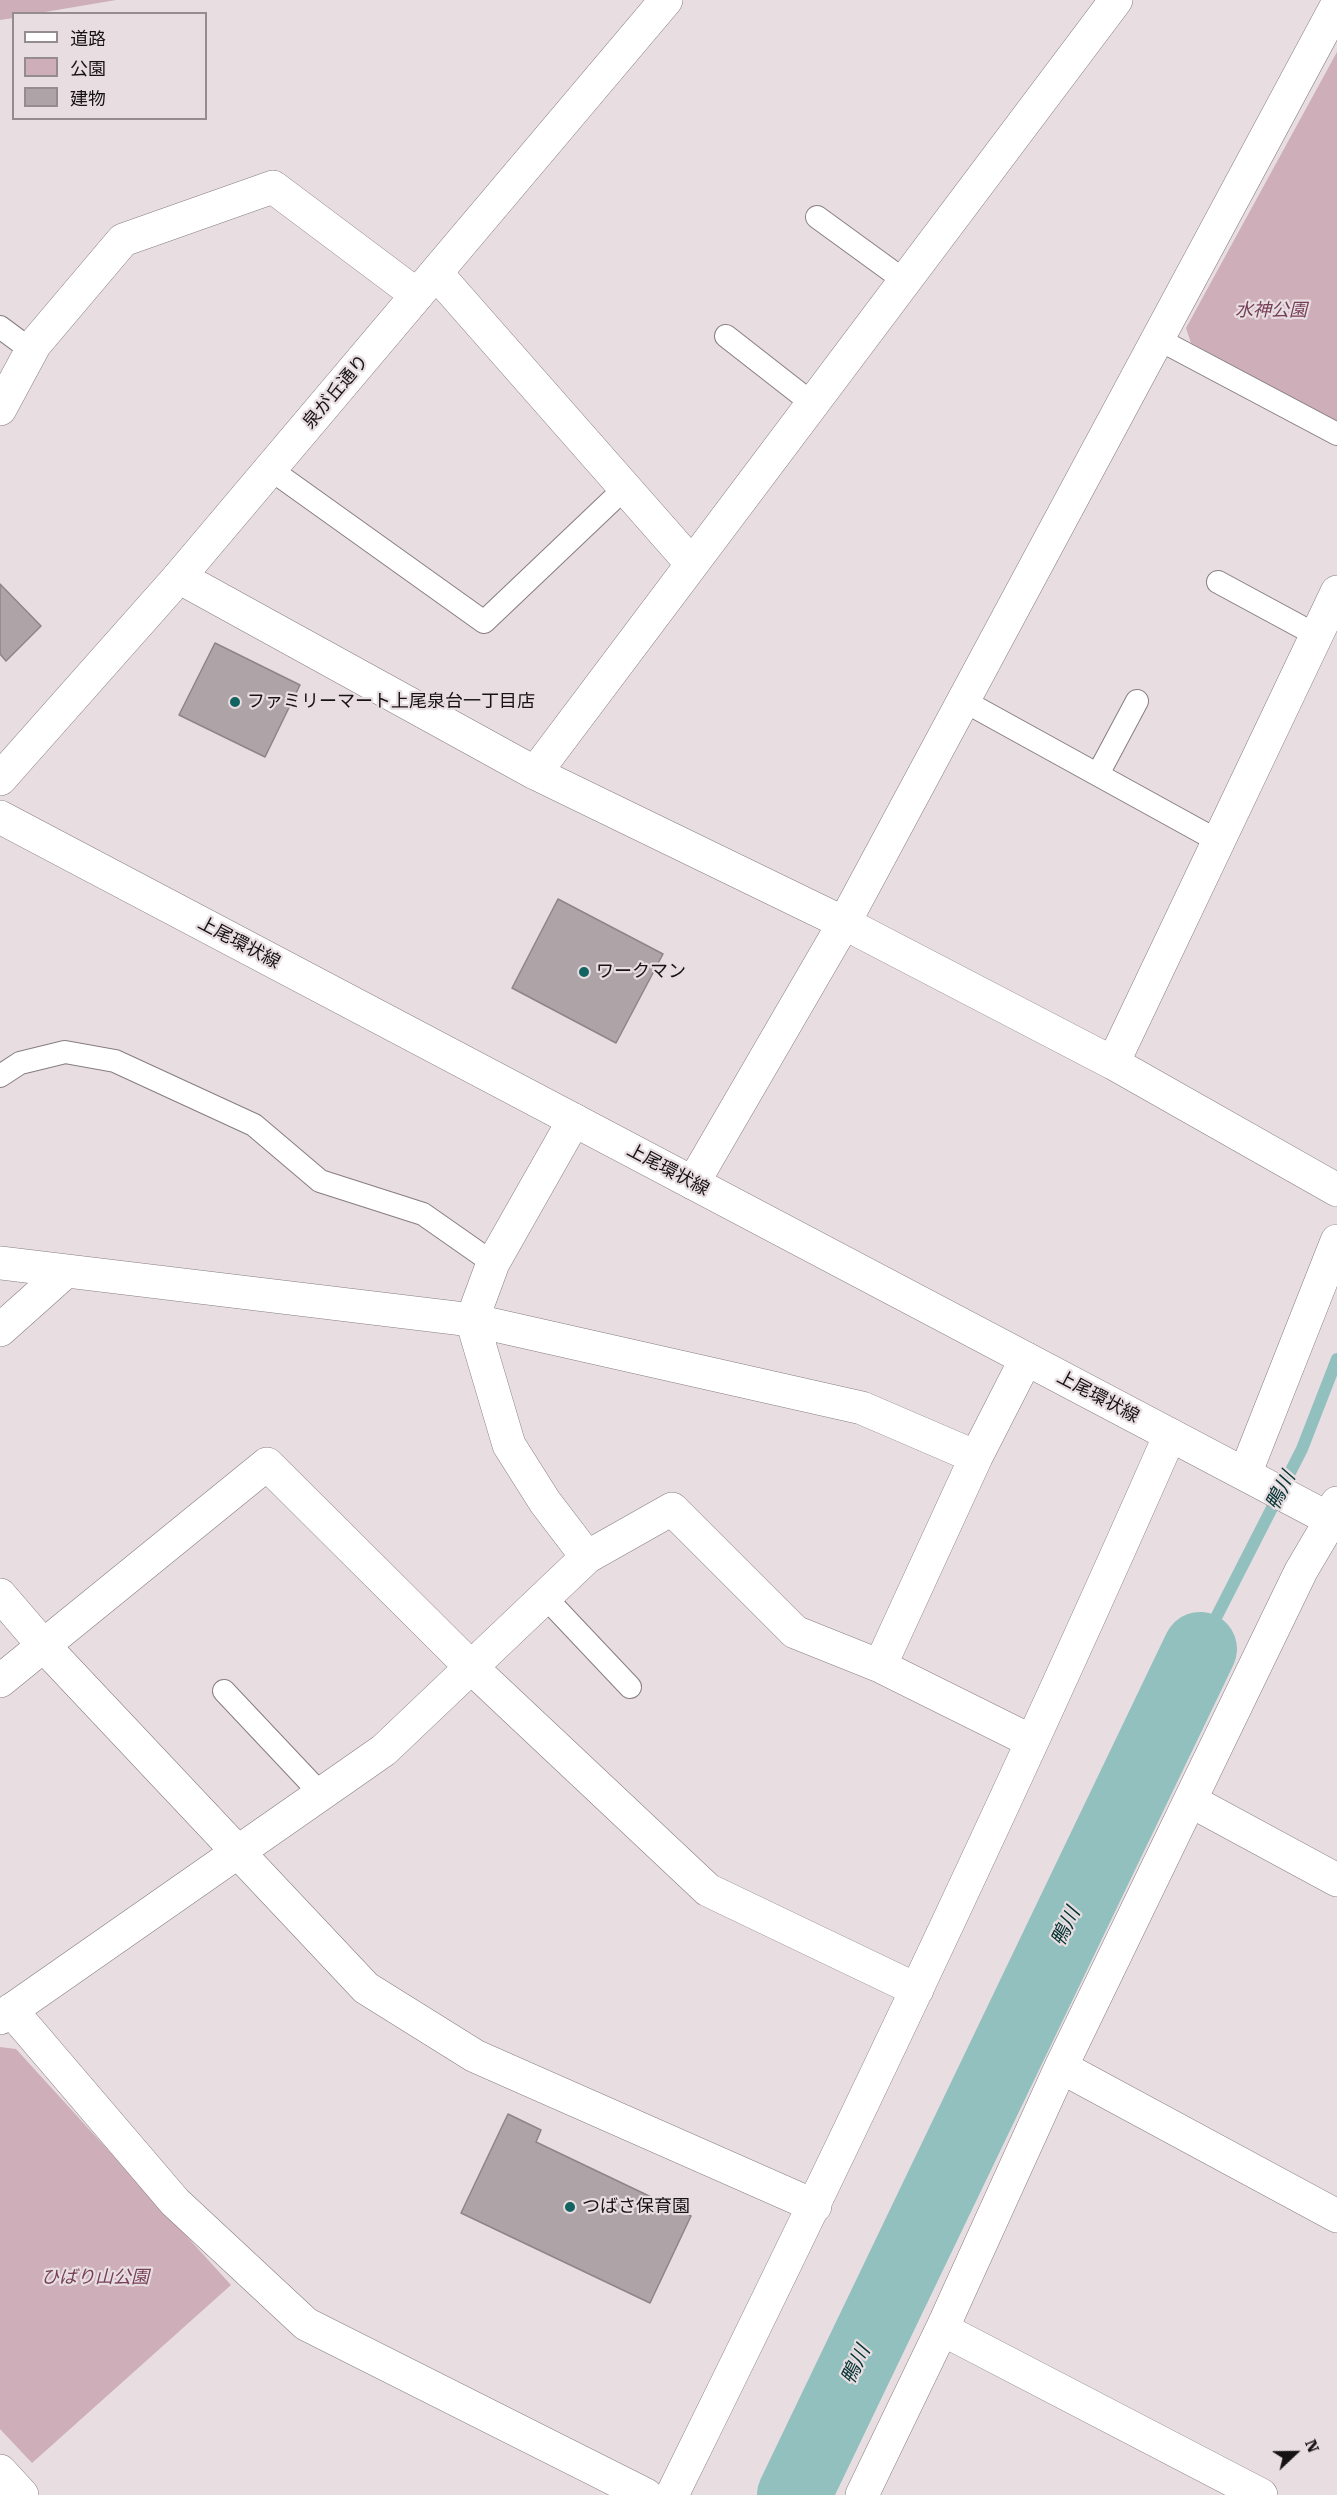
<!DOCTYPE html>
<html>
<head>
<meta charset="utf-8">
<style>
	body { margin:0 }
	#map { position:relative; width:1337px; height:2495px; overflow:hidden; background:#e8dde1; font-family:"Roboto Serif","Noto Sans JP",serif }
	canvas { display:block }
	.legend { position:absolute; left:12px; top:12px; width:195px; height:108px; box-sizing:border-box; background:#e8dde1; border:2px solid #948c8f; margin:0; padding:8px 10px; list-style:none; font-size:18px; color:#171314 }
	.legend li { display:flex; align-items:center; gap:12px; height:30px }
	.legend b { width:30px; border:2px solid #948c8f }
	.north { position:absolute; left:1265px; top:2423px; width:60px; height:60px; -webkit-text-stroke:4px #e8dde1; paint-order:stroke; rotate:68deg; font-size:16px; font-weight:700; line-height:24px; text-align:center; color:#171314 }
	.north::after { content:''; display:block; margin:auto; width:21px; height:27px; background:#171314; clip-path:polygon(50% 0,100% 100%,50% 72%,0 100%) }
</style>
</head>
<body>
<div id="map">
<canvas width="1337" height="2495"></canvas>
<ul class="legend">
<li><b style="height:8px;background:#fff"></b>道路</li>
<li><b style="height:16px;background:#cdaeb9"></b>公園</li>
<li><b style="height:16px;background:#aea3a7"></b>建物</li>
</ul>
<div class="north">N</div>
</div>
<script>
const g = document.querySelector('canvas').getContext('2d');
g.lineJoin = 'round';
function fillPath(path, color) { g.fillStyle = color; g.fill(path, 'evenodd'); }
function trace(path, color, width, dash) { g.strokeStyle = color; g.lineWidth = width; g.lineCap = dash ? 'butt' : 'round'; g.setLineDash(dash || []); g.stroke(path); }
function write(font, color, halo, rows, align = 'center') {
  g.font = font + ' "Roboto Serif","Noto Sans JP",serif'; g.lineWidth = 4.5; g.setLineDash([]); g.textBaseline = 'middle'; g.strokeStyle = halo; g.fillStyle = color; for (const [text, x, y, turn = 0] of rows) {
    g.save(); g.translate(x, y); g.rotate((+turn || 0) * Math.PI / 180); g.textAlign = isNaN(turn) ? turn : align; if (halo) g.strokeText(text, 0, 0); g.fillText(text, 0, 0); g.restore();
  }
}
fillPath(new Path2D(`
	M0 0H116L39 13 14 14 13 18 0 20Z
	M1337 52V422L1191 343 1186 328Z
	M0 2047 16 2049 231 2285 32 2463 0 2429Z`), '#cdaeb9');
trace(new Path2D(`
	M1200 1649 1302 1449 1337 1359`), '#91c0be', 12);
trace(new Path2D(`
	M794 2495 1200 1649`), '#91c0be', 74);
const building = new Path2D(`
	M0 584 41 626 6 661 0 654Z
	M215 643 300 685 265 757 179 715Z
	M558 899 663 954 616 1043 512 988Z
	M508 2114 541 2130 536 2142 691 2216 650 2303 461 2213Z`);
fillPath(building, '#aea3a7');
trace(building, '#8f8588', 1.5);
const service = new Path2D(`
	M817 217 905 281
	M0 327 31 350
	M726 336 813 404
	M1158 339 1337 434
	M270 469 484 622 625 488
	M1218 582 1316 635
	M964 701 1218 841
	M1098 774 1137 701
	M0 1076 20 1063 65 1052 115 1061 254 1125 320 1181 423 1214 493 1263
	M545 1597 630 1687
	M224 1691 321 1794`);
const minor = new Path2D(`
	M436 273 692 564
	M0 409 35 344 123 240 273 187 417 295
	M179 577 535 773 844 923 1113 1063 1337 1190
	M535 773 1116 0
	M1113 1063 1337 592
	M574 1120 493 1263 472 1320 509 1445 545 1502 587 1557
	M693 1183 844 923 1337 5
	M0 1263 472 1320 862 1408 976 1457
	M0 1330 65 1272
	M1245 1474 1337 1241
	M0 1595 43 1645 366 1988 475 2056 815 2206
	M880 1666 976 1457 1026 1359
	M0 1681 267 1464 472 1668 708 1890 917 1990
	M1191 1801 1337 1880
	M11 2010 175 2202 306 2324 646 2495
	M0 2018 384 1750 587 1557 672 1509 795 1632 880 1666 1031 1741
	M1061 2067 1337 2216
	M942 2329 1261 2495
	M0 2471 22 2495
	M672 2495C845 2145 1013 1792 1170 1435
	M862 2495 942 2329 1061 2067 1301 1571 1331 1520 1337 1503`);
const tertiary = new Path2D(`
	M0 779 179 577 666 0`);
const secondary = new Path2D(`
	M0 817 1337 1523`);
trace(service, '#877d81', 24);
trace(minor, '#877d81', 34);
trace(tertiary, '#877d81', 34);
trace(secondary, '#877d81', 34);
trace(service, '#fff', 22);
trace(minor, '#fff', 33);
trace(tertiary, '#fff', 33);
trace(secondary, '#fff', 33);
for (const [x, y, r, color] of [
	[235,702,6,"#136360"],
	[584,972,6,"#136360"],
	[570,2207,6,"#136360"]
]) { const dot = new Path2D(); dot.arc(x, y, r, 0, 2 * Math.PI); g.fillStyle = color; g.fill(dot); trace(dot, '#e8dde1', 2); }
write('italic 18px', '#753f56', '#e8dde1', [
	["水神公園",1271,311],
	["ひばり山公園",95,2278]
]);
write('18px', '#171314', '#e8dde1', [
	["泉が丘通り",336,392,-50],
	["上尾環状線",239,943,28],
	["上尾環状線",668,1170,28],
	["上尾環状線",1098,1397,28]
]);
write('18px', '#171314', '#e8dde1', [
	["ファミリーマート上尾泉台一丁目店",247,702],
	["ワークマン",596,972],
	["つばさ保育園",582,2207]
], 'left');
write('italic 20px', '#043433', '#e8dde1', [
	["鴨川",1281,1491,-63],
	["鴨川",1066,1927,-64],
	["鴨川",856,2365,-64]
]);
</script>
</body>
</html>
